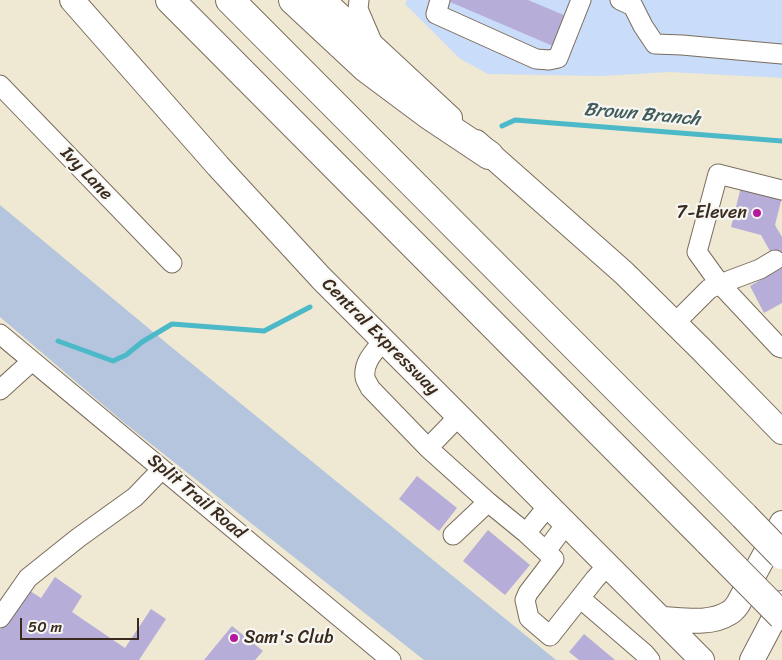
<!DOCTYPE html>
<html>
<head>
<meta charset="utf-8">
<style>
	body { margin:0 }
	#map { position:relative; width:782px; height:660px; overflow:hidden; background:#efe8d2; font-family:Sriracha,sans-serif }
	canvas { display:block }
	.scale { position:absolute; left:20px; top:618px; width:119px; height:22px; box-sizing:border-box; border:2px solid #3b2a1e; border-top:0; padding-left:6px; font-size:15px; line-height:18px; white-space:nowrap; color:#3b2a1e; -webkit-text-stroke:4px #f6f6f2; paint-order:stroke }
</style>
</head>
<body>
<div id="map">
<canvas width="782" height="660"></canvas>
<div class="scale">50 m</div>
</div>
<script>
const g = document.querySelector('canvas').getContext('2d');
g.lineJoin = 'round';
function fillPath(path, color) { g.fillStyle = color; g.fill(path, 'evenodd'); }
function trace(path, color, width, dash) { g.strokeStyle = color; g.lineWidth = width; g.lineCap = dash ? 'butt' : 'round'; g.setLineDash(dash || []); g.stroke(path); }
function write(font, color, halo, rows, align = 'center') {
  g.font = font + ' Sriracha,sans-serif'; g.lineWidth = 4.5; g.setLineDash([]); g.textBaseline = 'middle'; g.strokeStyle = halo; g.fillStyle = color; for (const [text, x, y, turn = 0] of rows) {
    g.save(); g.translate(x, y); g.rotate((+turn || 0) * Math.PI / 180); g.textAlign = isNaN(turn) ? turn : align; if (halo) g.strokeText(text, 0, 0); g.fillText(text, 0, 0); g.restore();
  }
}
fillPath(new Path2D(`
	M407 0H782V78L670 72 600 76 488 74 459 58 405 4Z`), '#c9dcf9');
fillPath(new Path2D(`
	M0 205 170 346 556 660H424L122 421 0 317Z`), '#b6c5de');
trace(new Path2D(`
	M502 126 515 120 782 141
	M58 341 113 361 126 355 142 342 172 324 264 331 310 307`), '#4cb9c8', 5);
fillPath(new Path2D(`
	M450 0H528L566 16 553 46 450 2Z
	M741 187 782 197 775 225 782 237V303L764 313 750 286 780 269 761 235 731 227Z
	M417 476 457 508 439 531 399 499Z
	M488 530 530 565 505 595 463 561Z
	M55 577 82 596 72 612 125 648 151 609 166 619 139 660H0V630L27 589 41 598Z
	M232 626 263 651 255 660H204Z
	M584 634 615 660H579L569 652Z`), '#b7add9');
const minor = new Path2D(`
	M359 0 358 9 373 44
	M440 0 436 14 536 59 549 60 558 58 581 0
	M620 0 633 6 643 26 655 44 682 45 782 54
	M0 85 172 263
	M775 260 760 269 720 284 697 252 718 174 782 190
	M675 323 709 289 720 284 779 347 782 348
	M0 334 391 660
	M383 341C375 351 363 362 365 377 365 380 369 385 370 388L428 448
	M0 390 32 361
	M488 502 526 533
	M548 506 526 533 554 559 528 593 525 600 529 618 550 636 595 579 608 565
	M453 535 488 502 428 448 458 417
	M546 551 566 524
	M580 598 645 654 650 660
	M0 618 28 578 78 538 135 497 162 469`);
const major = new Path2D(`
	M72 0 218 166 321 278 702 660
	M323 0 450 118
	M476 142 624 273 702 350 782 432
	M662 619C683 620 710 625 729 613 733 611 736 607 738 604L782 523
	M752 660 782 603`);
const highway = new Path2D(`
	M170 0 709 542
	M230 0 744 516
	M293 0 366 68 429 115 489 155`);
trace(minor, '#7a6c5d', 21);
trace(major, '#7a6c5d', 26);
trace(highway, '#7a6c5d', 30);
trace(minor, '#fff', 19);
trace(major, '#fff', 24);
trace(highway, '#fff', 28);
const highwayBridge = new Path2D(`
	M744 516 782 555
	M709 542 782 616`);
trace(highwayBridge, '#7a6c5d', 30, []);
trace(highwayBridge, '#fff', 28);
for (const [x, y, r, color] of [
	[757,213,5,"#b5179e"],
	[234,638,5,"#b5179e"]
]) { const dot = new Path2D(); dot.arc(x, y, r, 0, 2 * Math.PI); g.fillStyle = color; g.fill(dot); trace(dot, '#f6f6f2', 2); }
write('18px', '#3b2a1e', '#f6f6f2', [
	["Ivy Lane",86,174,46],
	["Central Expressway",380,337,45],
	["Split Trail Road",196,497,40]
]);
write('18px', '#3b2a1e', '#f6f6f2', [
	["7-Eleven",747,213],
	["Sam's Club",244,638,"left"]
], 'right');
write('italic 19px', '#415c5a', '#f6f6f2', [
	["Brown Branch",642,115,5]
]);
</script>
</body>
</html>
